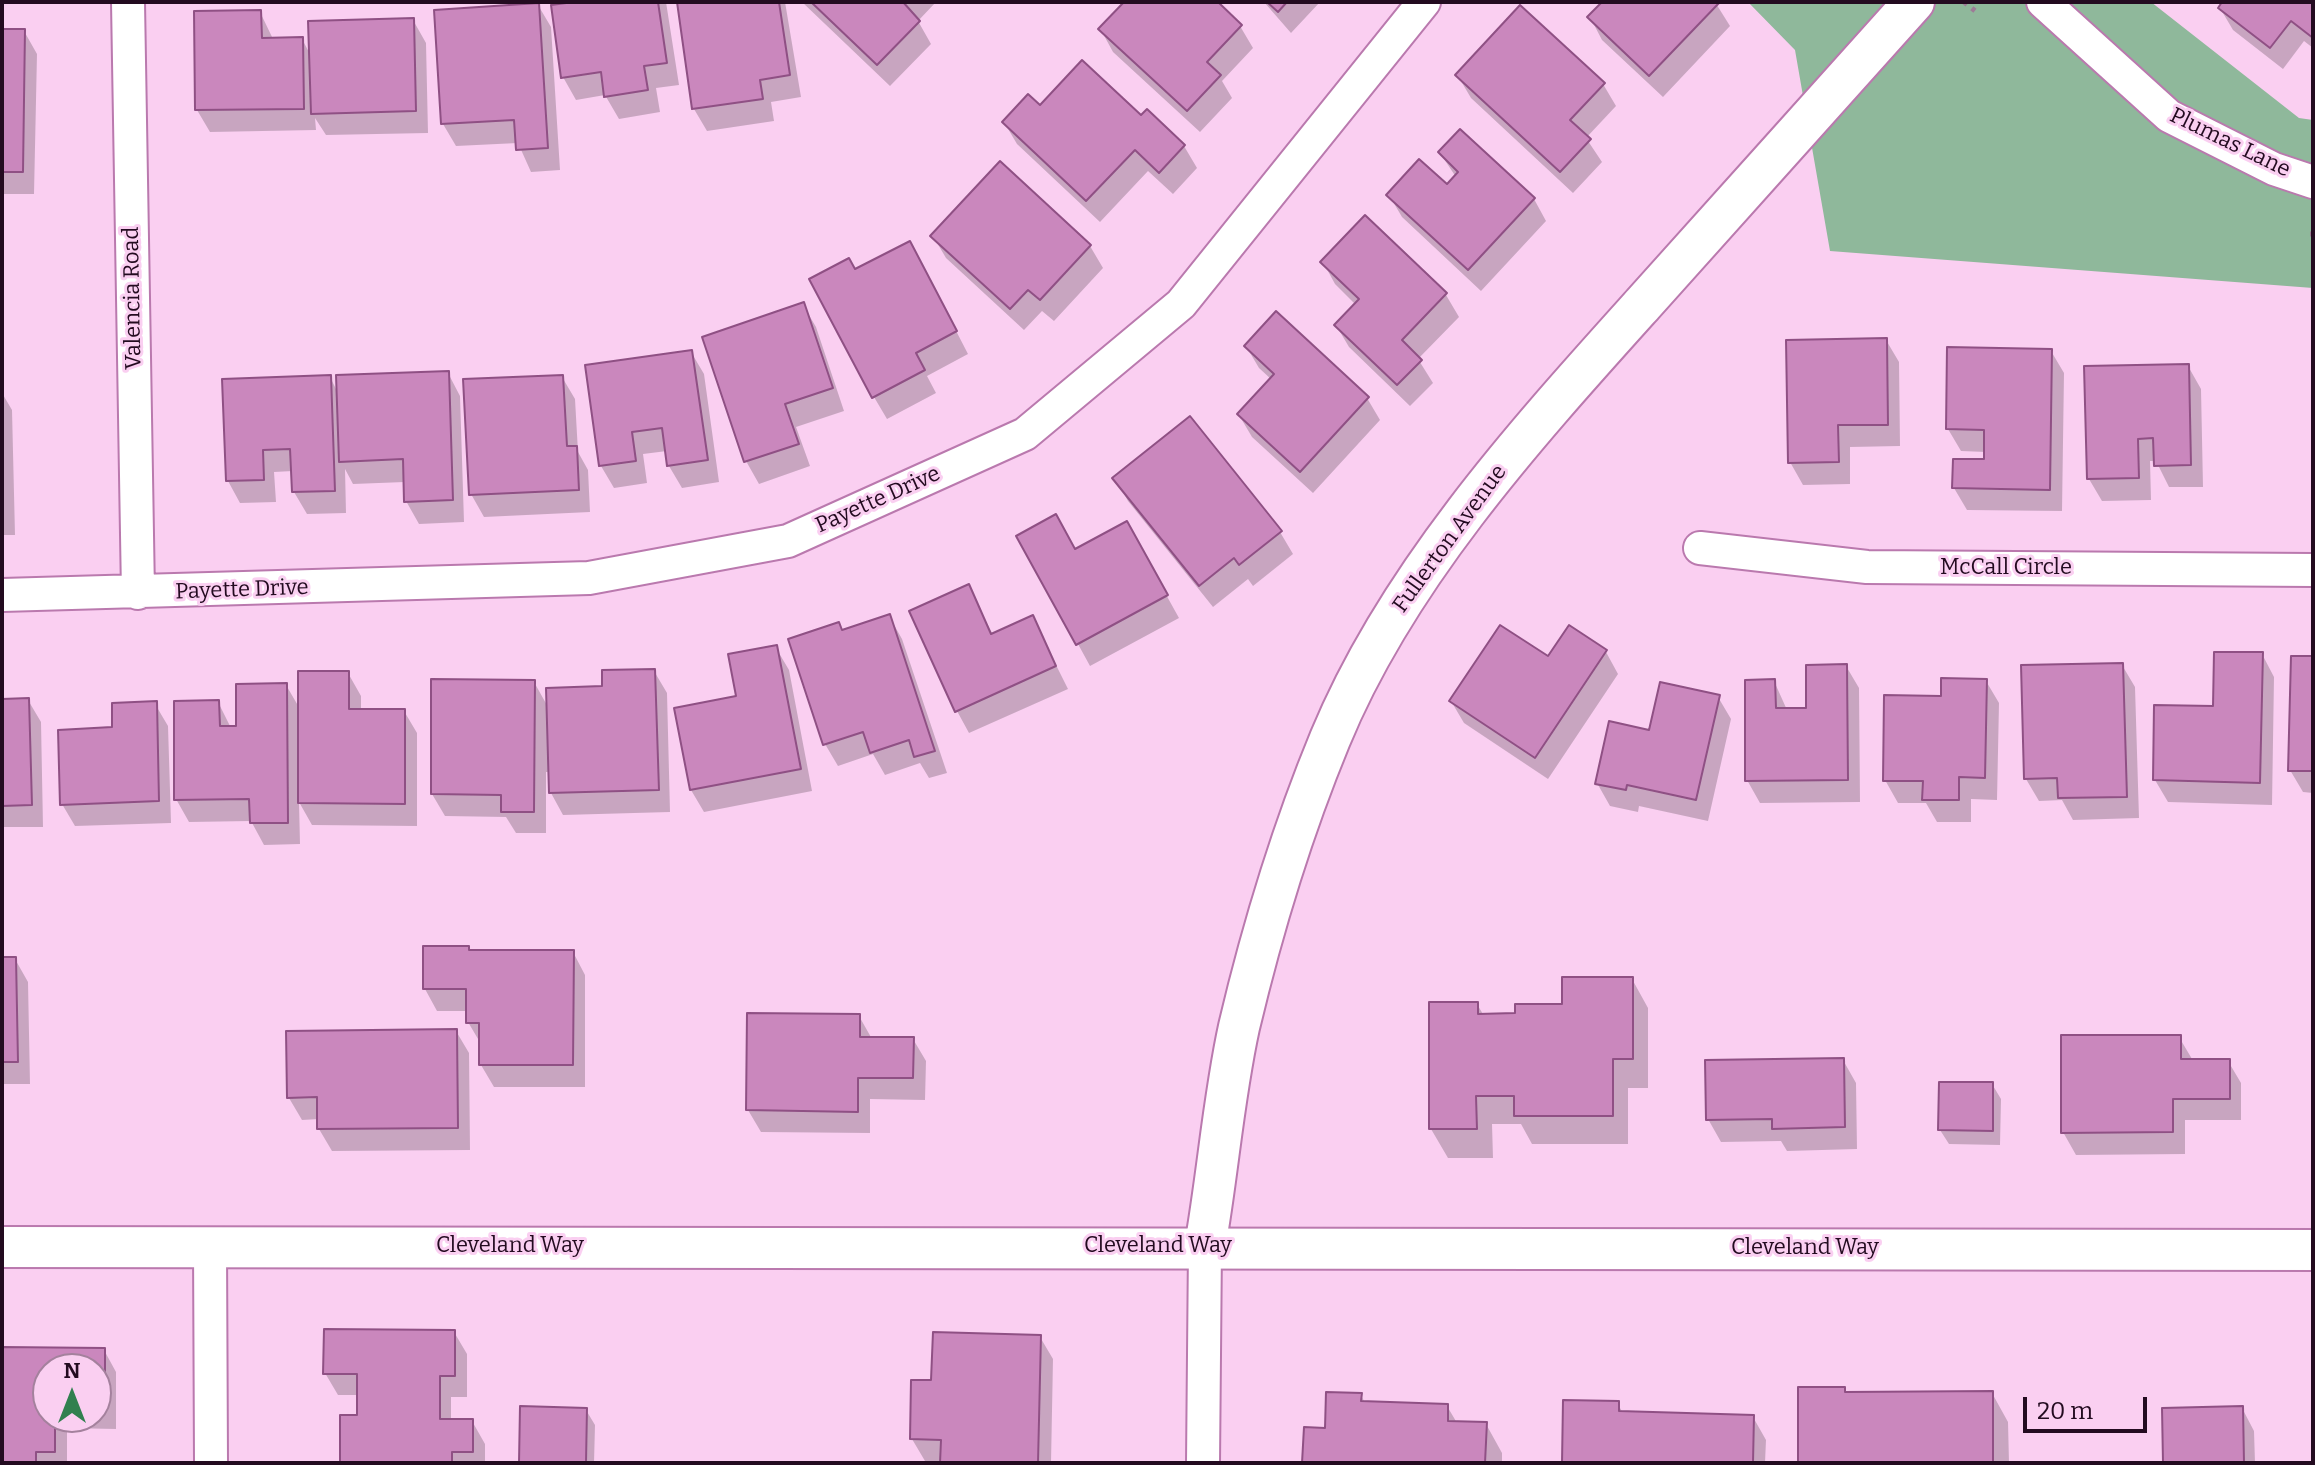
<!DOCTYPE html>
<html>
<head>
<meta charset="utf-8">
<style>
	body { margin:0 }
	#map { position:relative; width:2315px; height:1465px; overflow:hidden; background:#facff1; font-family:Bitter,serif }
	canvas { display:block }
	.frame { position:absolute; inset:0; border:4px solid #230b20; pointer-events:none }
	.north { position:absolute; left:32px; top:1353px; width:80px; height:80px; box-sizing:border-box; background:#facff1; border:2px solid #a4819d; border-radius:50%; rotate:0deg; font-size:22px; font-weight:700; line-height:32px; text-align:center; color:#230b20 }
	.north::after { content:''; display:block; margin:auto; width:28px; height:36px; background:#31804f; clip-path:polygon(50% 0,100% 100%,50% 72%,0 100%) }
	.scale { position:absolute; left:2023px; top:1397px; width:124px; height:36px; box-sizing:border-box; border:4px solid #230b20; border-top:0; padding-left:10px; font-size:24px; line-height:28px; white-space:nowrap; color:#230b20; -webkit-text-stroke:6px #facff1; paint-order:stroke }
</style>
</head>
<body>
<div id="map">
<canvas width="2315" height="1465"></canvas>
<div class="frame"></div>
<div class="north">N</div>
<div class="scale">20 m</div>
</div>
<script>
const g = document.querySelector('canvas').getContext('2d');
g.lineJoin = 'round';
function fillPath(path, color) { g.fillStyle = color; g.fill(path, 'evenodd'); }
function trace(path, color, width, dash) { g.strokeStyle = color; g.lineWidth = width; g.lineCap = dash ? 'butt' : 'round'; g.setLineDash(dash || []); g.stroke(path); }
function write(font, color, halo, rows, align = 'center') {
  g.font = font + ' Bitter,serif'; g.lineWidth = 6; g.setLineDash([]); g.textBaseline = 'middle'; g.strokeStyle = halo; g.fillStyle = color; for (const [text, x, y, turn = 0] of rows) {
    g.save(); g.translate(x, y); g.rotate((+turn || 0) * Math.PI / 180); g.textAlign = isNaN(turn) ? turn : align; if (halo) g.strokeText(text, 0, 0); g.fillText(text, 0, 0); g.restore();
  }
}
fillPath(new Path2D(`
	M1748 2H2151L2299 118 2313 120V288L1830 251 1795 50Z`), '#8fb89b');
fillPath(new Path2D(`
	M588 2H666L679 85 656 88 660 112 619 119 605 95 576 100 563 77Z
	M679 2H785L801 97 771 102 774 121 707 131 694 109Z
	M802 2H936L918 21 931 44 890 86Z
	M1126 2H1215L1240 26 1253 48 1222 81 1232 98 1200 132 1113 52 1101 30Z
	M1264 2H1320L1291 33Z
	M1604 2H1715L1730 26 1663 97 1602 40 1590 17Z
	M2224 2H2313V48L2304 41 2283 69 2233 30 2220 8Z
	M538 5 551 27 560 170 531 172 518 143 456 146 443 124Z
	M260 12 273 39H302L311 56 413 20 426 43 428 133 326 135 315 118 316 130 210 132 197 110Z
	M2 31H24L37 54 34 194H2Z
	M1458 76 1603 84 1616 106 1586 138 1602 162 1573 193 1471 98Z
	M1040 107 1141 118 1184 146 1197 168 1173 194 1148 171 1100 222 1017 144 1004 122Z
	M1440 153 1534 199 1546 221 1481 291 1402 217 1389 195 1447 187 1456 177Z
	M1365 218 1446 295 1459 317 1418 359 1433 383 1410 406 1349 347 1336 325 1356 305 1335 284 1323 262Z
	M933 236 1090 246 1103 268 1054 321 1042 311 1024 330 946 258Z
	M922 265 968 354 927 376 936 393 887 419 874 397 855 272Z
	M803 305 816 327 844 411 796 427 810 466 759 484 746 461 704 338Z
	M1886 340 1899 362 1900 446 1850 447V484L1803 485 1790 462Z
	M1246 346 1367 398 1380 420 1313 493 1252 437 1239 415 1272 380 1259 368Z
	M2051 351 2064 373 2062 511 1967 510 1954 488 1986 461V452L1961 451 1948 429Z
	M691 352 704 374 719 482 682 488 669 466 667 451 643 454 647 483 614 488 601 466Z
	M2188 366 2201 389 2203 487H2169L2156 461H2150L2151 500 2102 501 2089 479Z
	M448 373 460 396 464 522 419 524 406 501 405 482 353 484 345 469 346 513 307 514 294 492 293 471 274 472 276 502 240 503 228 481 330 377 338 393Z
	M562 377 575 399 578 452 588 470 590 512 484 517 471 494Z
	M2 393 12 410 15 535H2Z
	M1115 478 1280 532 1293 554 1253 586 1248 579 1213 607 1128 501Z
	M1139 546 1179 618 1090 666 1078 644 1075 552Z
	M968 586 993 635 1032 617 1068 689 969 733 957 711Z
	M889 616 902 639 947 773 929 778 920 763 885 775 873 754 838 766 825 744 843 632Z
	M776 648 789 670 812 791 704 812 691 790Z
	M1606 652 1618 674 1548 779 1464 723 1451 701 1548 659Z
	M2262 654 2274 677 2272 805 2168 802 2155 780Z
	M2313 658V793L2303 792 2290 770Z
	M2122 665 2135 687 2139 818 2073 820 2062 800 2039 801 2026 779Z
	M1846 666 1859 688 1860 802 1760 803 1747 780 1774 681 1787 710H1808Z
	M654 671 667 693 670 812 563 815 551 793 550 772H546V833H516L506 817 445 816 432 794 534 682 548 707Z
	M348 673 361 696V711H404L417 733V826L312 825 299 802 300 844 264 845 251 821 189 822 176 799 218 702 231 728H239L286 685 300 709Z
	M1986 681 1999 703 1997 800 1971 799V822H1937L1926 803H1898L1885 780 1943 698Z
	M1718 697 1731 719 1708 821 1639 806 1638 812 1610 806 1597 783 1651 732Z
	M28 700 41 722 43 827H2V701Z
	M155 704 168 726 171 823 75 826 62 804Z
	M468 948 470 952H573L585 975V1087H494L481 1065V1044L468 1022V1011H437L425 989Z
	M2 959H15L28 982 30 1084H2Z
	M1632 979 1648 1008V1088H1628V1144H1532L1521 1124H1492L1493 1158H1448L1431 1129 1477 1004 1484 1016 1517 1015 1564 1006Z
	M859 1016 872 1039H913L926 1061 925 1100 870 1099V1133L761 1132 748 1110Z
	M456 1031 469 1053 470 1150 332 1151 319 1129V1119L302 1120 289 1098Z
	M2179 1037 2192 1059 2228 1061 2241 1083V1120H2185V1154L2076 1155 2063 1132Z
	M1843 1060 1856 1083 1857 1149 1787 1151 1781 1141 1721 1142 1708 1119Z
	M1992 1084 2001 1099 2000 1145 1949 1144 1940 1130Z
	M454 1332 467 1354V1397H451V1421H472L485 1444V1463H342L359 1417V1395H338L325 1373Z
	M1040 1337 1053 1359 1051 1463 925 1461 912 1439 933 1382Z
	M2 1349 104 1350 116 1372V1429L67 1428V1463H2ZM48 1369H96V1417H48Z
	M1844 1389 1847 1394 1992 1393 2008 1422 2009 1463H1800Z
	M1361 1395 1365 1403 1447 1406 1457 1423 1486 1424 1502 1453V1463H1304L1327 1430Z
	M1617 1403 1623 1413 1753 1417 1766 1440 1765 1463H1564Z
	M2242 1408 2254 1431 2255 1463H2165Z
	M586 1410 595 1425 594 1463H521Z`), '#0003');
const building = new Path2D(`
	M574 2H658L667 63 644 66 648 90 604 97 601 72 561 78 551 5Z
	M677 2H779L790 75 760 80 763 99 692 109Z
	M811 2H903L920 21 877 65Z
	M1124 2H1218L1242 25 1207 62 1221 75 1187 111 1098 29Z
	M1267 2H1287L1278 12Z
	M1602 2H1718L1719 3 1649 76 1587 17Z
	M2222 2H2313V38L2291 21 2270 48 2218 8Z
	M539 3 548 148 516 150 514 120 441 124 434 10Z
	M1520 5 1605 83 1570 120 1591 139 1560 172 1455 75Z
	M261 10 262 38 303 37 304 109 195 110 194 11Z
	M414 18 416 111 311 114 308 21Z
	M2 29H25L23 172H2Z
	M1082 60 1141 115 1147 109 1185 145 1159 173 1135 150 1086 201 1002 122 1028 94 1040 105Z
	M1460 129 1535 198 1468 270 1386 195 1419 159 1447 184 1458 172 1438 152Z
	M1000 161 1091 245 1040 300 1028 290 1010 309 930 236Z
	M1365 215 1447 293 1402 340 1422 360 1397 385 1334 325 1359 299 1320 262Z
	M910 241 957 331 916 353 925 370 872 398 809 279 849 258 855 269Z
	M804 302 833 388 785 404 799 444 744 462 702 337Z
	M1276 311 1369 397 1300 472 1237 414 1274 374 1244 346Z
	M1887 338 1888 425H1838L1839 462 1788 463 1786 340Z
	M1947 347 2052 349 2050 490 1952 488 1953 459H1984V430L1946 429Z
	M692 350 708 460 667 466 662 428 632 432 636 461 599 466 585 365Z
	M2189 364 2191 465 2154 466 2153 438 2138 439 2139 478 2087 479 2084 366Z
	M449 371 453 500 404 502 403 459 339 462 336 375Z
	M331 375 335 491 292 492 290 449 263 450 264 480 226 481 222 379Z
	M563 375 567 446H577L579 490 469 495 463 379Z
	M1190 416 1282 531 1239 565 1234 558 1199 586 1112 478Z
	M1056 514 1075 549 1127 521 1168 595 1076 645 1016 536Z
	M969 584 991 634 1033 615 1056 666 955 712 909 611Z
	M890 614 935 751 914 757 909 740 870 753 863 732 823 745 788 639 839 622 842 630Z
	M1500 625 1548 656 1569 625 1607 650 1535 758 1449 701Z
	M777 645 801 769 690 790 674 708 736 696 728 654Z
	M2214 652H2263L2260 783 2153 780 2154 705 2213 706Z
	M2291 656H2313V771H2288Z
	M2123 663 2127 797 2058 798 2057 778 2024 779 2021 665Z
	M1847 664 1848 780 1745 781V680L1775 679 1776 708H1806V665Z
	M655 669 659 790 549 793 546 688 602 686V670Z
	M298 671H349V709H405V804L298 803Z
	M1941 678 1987 679 1985 778 1959 777V800H1922L1923 781H1883L1884 695 1941 696Z
	M431 679 535 680 534 812H501V795L431 794Z
	M1660 682 1720 695 1696 800 1627 785 1626 790 1595 784 1609 721 1649 730Z
	M287 683 288 823H250L249 799 174 800V701L219 700 220 726H236V684Z
	M29 698 32 805 2 806V699Z
	M157 701 159 801 60 805 58 730 112 727V703Z
	M423 946H469V950H574L573 1065H479V1023H466V989H423Z
	M2 957H16L18 1062H2Z
	M1562 977H1633V1059H1613V1116H1514V1096H1476L1477 1129H1429V1002H1478V1014L1515 1013V1004H1562Z
	M747 1013 860 1014V1037H914L913 1078H858V1112L746 1110Z
	M457 1029 458 1128 317 1129V1097L287 1098 286 1031Z
	M2061 1035H2181V1059H2230V1099H2173V1132L2061 1133Z
	M1844 1058 1845 1127 1772 1129V1119L1706 1120 1705 1060Z
	M1939 1082H1993V1131L1938 1130Z
	M324 1329 455 1330V1376H440V1419H473V1452H452V1463H340V1415H357V1374H323Z
	M933 1332 1041 1335 1038 1463H940L941 1440 910 1439 911 1380H931Z
	M2 1347 105 1348V1407H96V1369H48V1417H55V1452H36V1463H2Z
	M1798 1387H1845V1392L1993 1391V1463H1798Z
	M1326 1392 1362 1393 1361 1401 1448 1404V1421L1487 1422 1485 1463H1302L1304 1427 1325 1428Z
	M1563 1400 1619 1401V1411L1754 1415 1753 1463H1562Z
	M520 1406 587 1408 586 1463H519Z
	M2243 1406 2244 1463H2163L2162 1408Z`);
fillPath(building, '#ca87bd');
trace(building, '#8f5084', 2);
const minor = new Path2D(`
	M128 2 138 593
	M2043 2 2169 116 2274 169 2313 182
	M1700 548 1867 567 2313 570
	M2 595 589 578 788 541 1025 434 1181 304 1424 2
	M210 1246 211 1463
	M1203 1463 1205 1246`);
const tertiary = new Path2D(`
	M1205 1246C1218 1173 1223 1100 1239 1027 1262 930 1292 831 1330 739 1397 576 1526 434 1643 304 1733 203 1824 103 1914 2
	M2 1247 2313 1250`);
trace(minor, '#ba79ae', 36);
trace(tertiary, '#ba79ae', 44);
trace(new Path2D(`
	M1964 2 1979 14
	M2310 234H2313`), '#9e7b97', 5, [4, 6]);
trace(minor, '#fff', 32);
trace(tertiary, '#fff', 40);
write('22px', '#230b20', '#facff1', [
	["Plumas Lane",2230,143,26],
	["Valencia Road",133,298,-91],
	["Payette Drive",878,500,-24],
	["Fullerton Avenue",1450,539,-54],
	["McCall Circle",2006,568],
	["Payette Drive",242,590,-2],
	["Cleveland Way",510,1246],
	["Cleveland Way",1158,1246],
	["Cleveland Way",1805,1248]
]);
</script>
</body>
</html>
